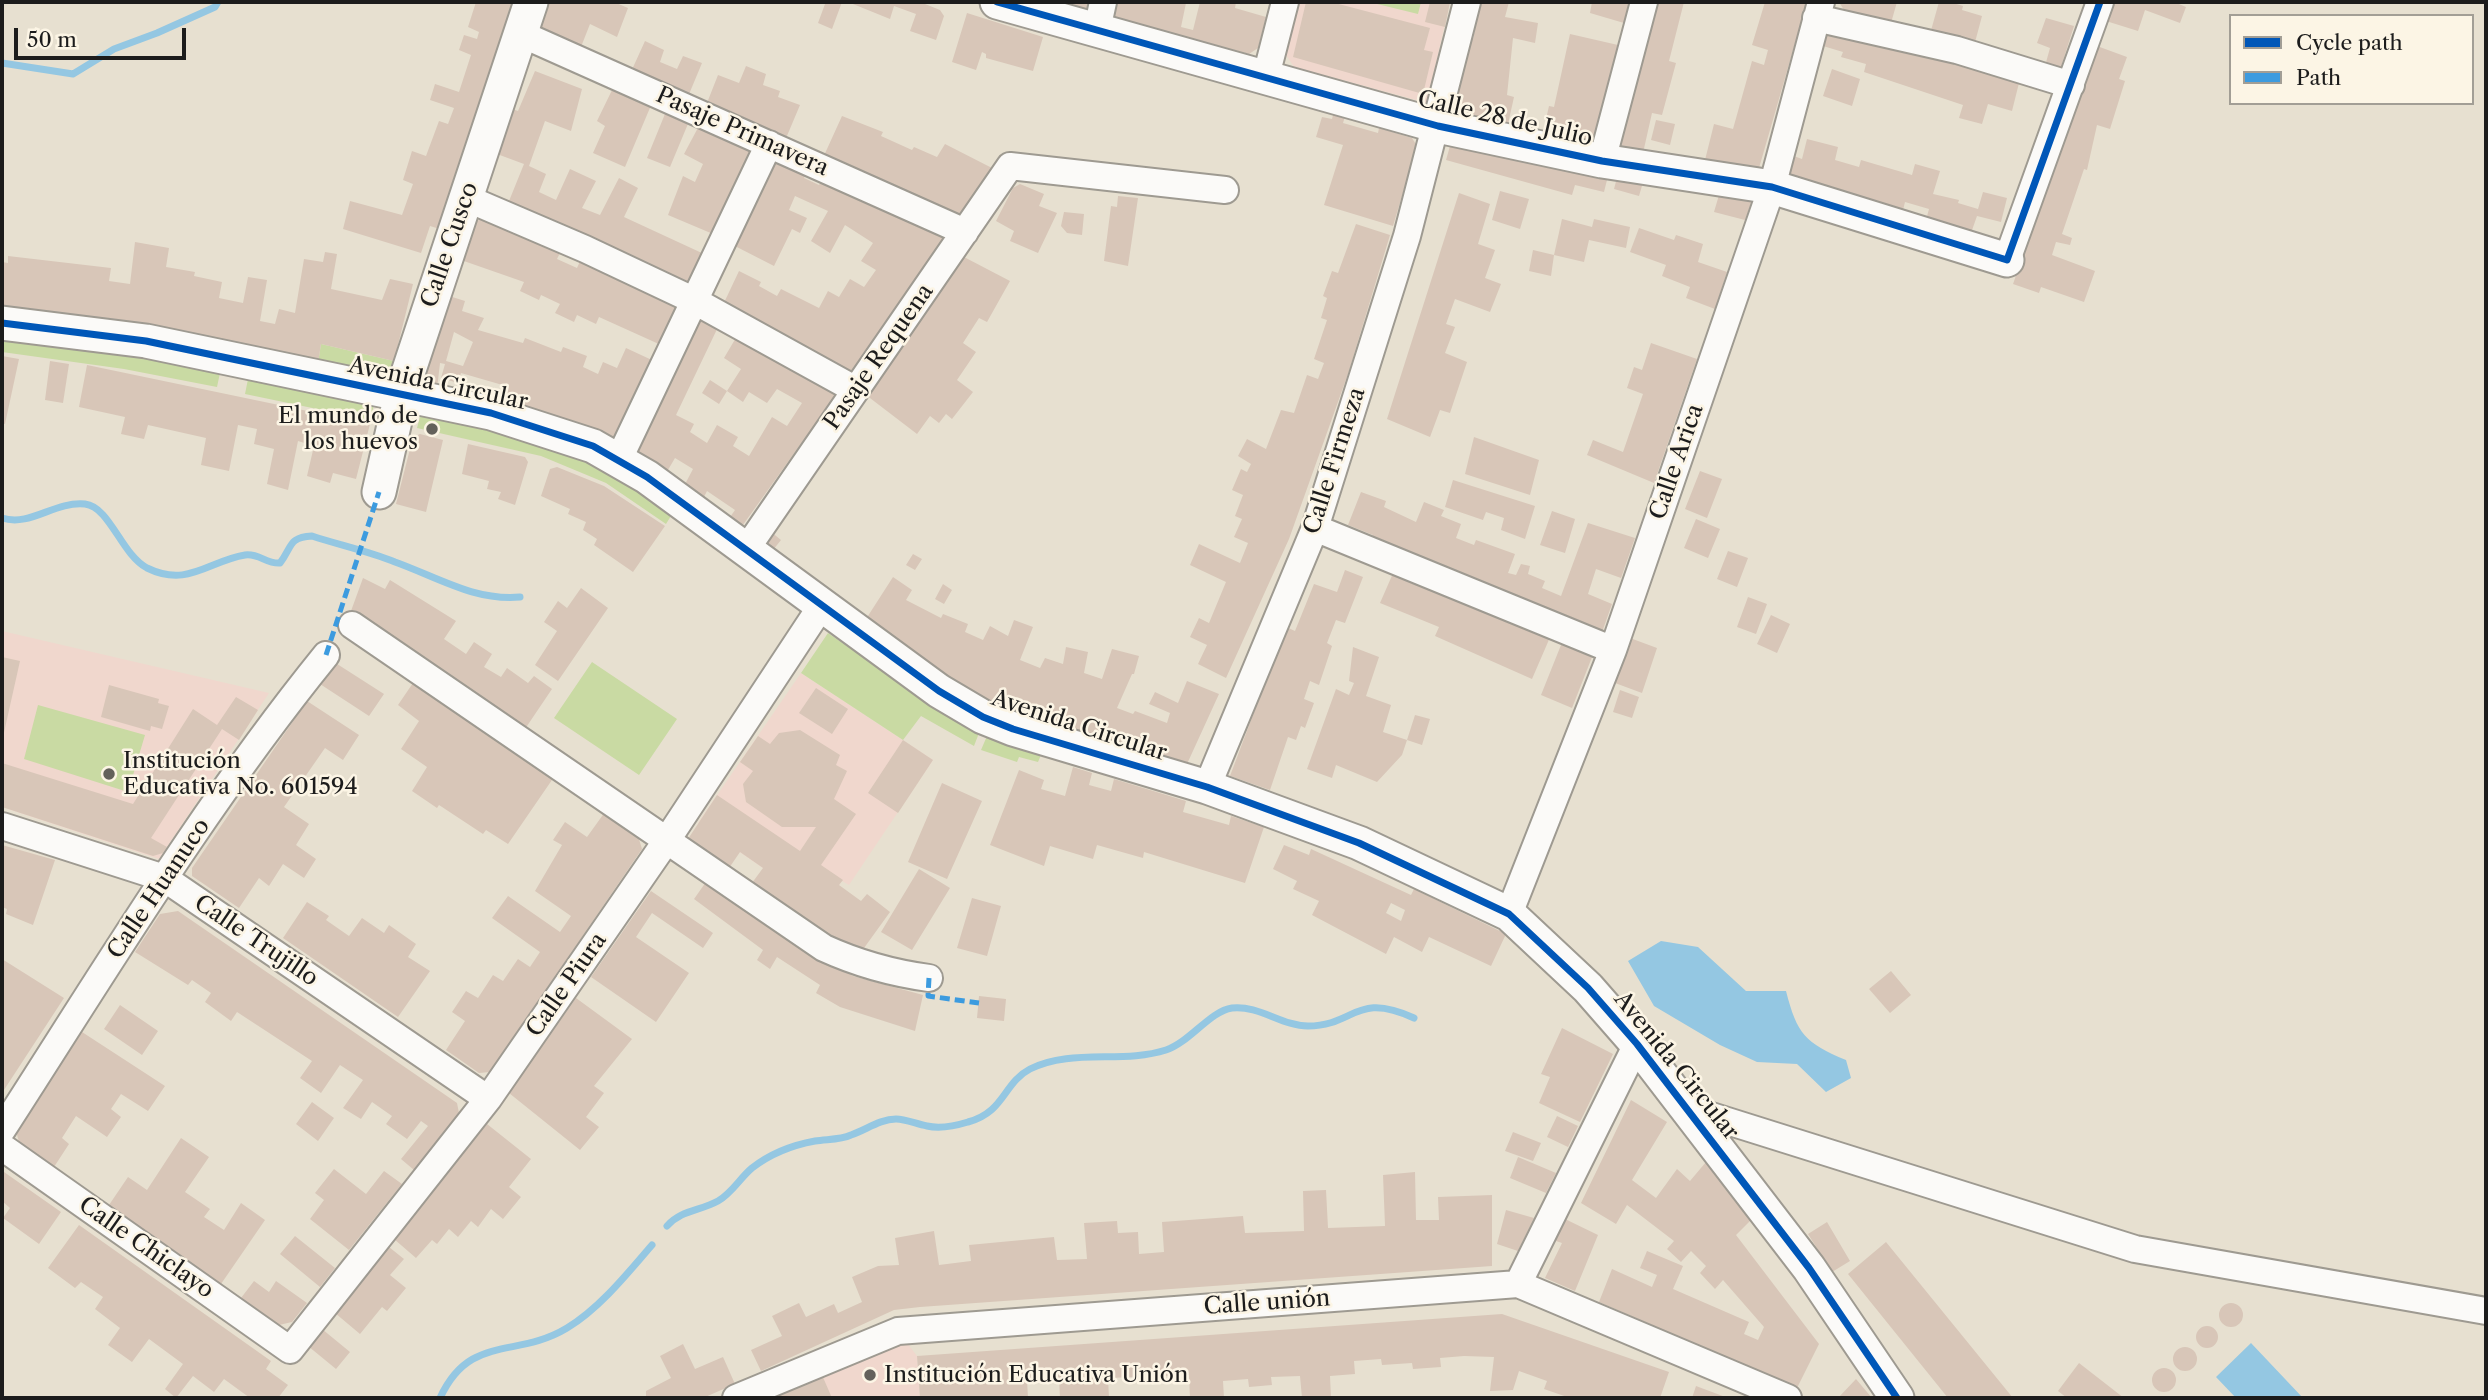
<!DOCTYPE html>
<html>
<head>
<meta charset="utf-8">
<style>
	body { margin:0 }
	#map { position:relative; width:2488px; height:1400px; overflow:hidden; background:#e7e0d0; font-family:"Libre Caslon Text",serif }
	canvas { display:block }
	.frame { position:absolute; inset:0; border:4px solid #1c1c1c; pointer-events:none }
	.legend { position:absolute; left:2229px; top:14px; width:245px; height:91px; box-sizing:border-box; background:#fcf5e5; border:2px solid #a29e95; margin:0; padding:9px 12px; list-style:none; font-size:21px; color:#1c1c1c }
	.legend li { display:flex; align-items:center; gap:14px; height:35px }
	.legend b { width:35px; border:2px solid #a29e95 }
	.scale { position:absolute; left:14px; top:28px; width:172px; height:32px; box-sizing:border-box; border:4px solid #1c1c1c; border-top:0; padding-left:9px; font-size:21px; line-height:24px; white-space:nowrap; color:#1c1c1c; -webkit-text-stroke:5px #fcf5e5; paint-order:stroke }
</style>
</head>
<body>
<div id="map">
<canvas width="2488" height="1400"></canvas>
<div class="frame"></div>
<ul class="legend">
<li><b style="height:9px;background:#0057b8"></b>Cycle path</li>
<li><b style="height:9px;background:#3c9bdf"></b>Path</li>
</ul>
<div class="scale">50 m</div>
</div>
<script>
const g = document.querySelector('canvas').getContext('2d');
g.lineJoin = 'round';
function fillPath(path, color) { g.fillStyle = color; g.fill(path, 'evenodd'); }
function trace(path, color, width, dash) { g.strokeStyle = color; g.lineWidth = width; g.lineCap = dash ? 'butt' : 'round'; g.setLineDash(dash || []); g.stroke(path); }
function write(font, color, halo, rows, align = 'center') {
  g.font = font + ' "Libre Caslon Text",serif'; g.lineWidth = 5; g.setLineDash([]); g.textBaseline = 'middle'; g.strokeStyle = halo; g.fillStyle = color; for (const [text, x, y, turn = 0] of rows) {
    g.save(); g.translate(x, y); g.rotate((+turn || 0) * Math.PI / 180); g.textAlign = isNaN(turn) ? turn : align; if (halo) g.strokeText(text, 0, 0); g.fillText(text, 0, 0); g.restore();
  }
}
fillPath(new Path2D(`
	M1299 2H1450L1427 103 1294 67 1286 55Z
	M2 631 269 693 159 859 2 807Z
	M801 673 933 760 849 885 842 881 822 909 698 823Z
	M905 1340 917 1356 920 1398H768Z`), '#f0d7cd');
fillPath(new Path2D(`
	M1369 2H1421L1418 14Z
	M2 339 130 355 220 373 217 387 124 369 2 352Z
	M321 344 394 361 390 378 318 363Z
	M248 379 374 405 370 420 245 394Z
	M421 413 513 432 614 469 674 511 666 524 606 483 541 456 417 428Z
	M828 633 929 703 979 733 974 746 921 716 903 740 801 673Z
	M592 662 677 719 639 775 554 718Z
	M38 705 145 735 128 792 24 759Z
	M987 736 1041 755 1038 762 1019 757 1017 762 981 750Z`), '#c9daa3');
fillPath(new Path2D(`
	M1661 941 1698 947 1746 991H1786C1797 1034 1805 1043 1846 1060L1851 1078 1826 1092 1797 1064 1757 1062 1720 1045 1654 1006 1628 961Z
	M2251 1343 2303 1398H2236L2216 1377Z`), '#94c7e2');
trace(new Path2D(`
	M2 63 73 74 114 49 157 33 215 7 218 2
	M2 518C31 527 54 501 85 504 110 507 121 554 147 568 188 588 208 561 245 555 259 553 266 564 280 563 292 548 288 537 312 536 339 545 368 551 395 562 437 577 474 601 520 597
	M667 1226C681 1210 700 1211 718 1201 732 1193 740 1178 752 1168 770 1154 793 1145 815 1141 827 1139 840 1140 851 1135 866 1130 880 1119 896 1119 906 1119 916 1124 927 1126 940 1129 955 1126 968 1122 1005 1112 1003 1083 1030 1069 1071 1048 1123 1064 1166 1050 1190 1042 1210 1011 1232 1008 1259 1005 1282 1026 1308 1026 1355 1026 1355 991 1414 1018
	M440 1398C470 1333 516 1359 567 1328 599 1309 628 1273 652 1245`), '#94c7e2', 7);
fillPath(new Path2D(`
	M476 2H518L443 230 430 226 421 253 343 229 350 201 402 215 413 184 403 180 412 151 426 156 439 121 448 124 454 108 430 100 435 84 459 92 471 55 459 50 464 35 477 39 479 32 468 27Z
	M548 2H614L628 8 617 37 590 24 579 52 538 33Z
	M819 2H842L832 29 818 23 825 4Z
	M848 2H920L940 10 944 16 936 40 910 31 916 14 894 6 890 19Z
	M1062 2H1088L1087 9Z
	M1116 2 1186 3 1181 27 1193 30 1200 2H1236L1235 8 1266 17 1258 48 1249 54 1113 17Z
	M1306 2H1331L1430 28 1424 50 1433 52 1423 94 1293 57Z
	M1430 2H1450L1445 27 1425 22Z
	M1475 2H1509L1505 17 1538 23 1535 43 1513 38 1507 95 1514 97 1508 124 1457 111 1452 101 1467 37 1473 39 1478 11 1473 10Z
	M1592 2H1630L1624 23 1590 13Z
	M1655 2H1684L1669 61 1676 63 1662 115 1652 113 1643 153 1623 150 1619 141Z
	M1765 2H1807L1759 168 1752 172 1704 164 1714 124 1733 129 1752 61 1764 65 1768 50 1752 45Z
	M1839 2H1897L1891 23 1844 10Z
	M1939 2H1950L1963 6 1962 10 1982 16 1974 46 1930 34Z
	M2113 2H2174L2186 7 2180 23 2145 10 2138 31 2106 21Z
	M967 13 1043 37 1033 71 986 58V54L982 52 976 70 952 62Z
	M2046 18 2074 26 2060 70 2045 66 2050 48 2037 43Z
	M1827 30 1951 62 2019 83 2012 111 1988 104 1982 124 1959 118 1963 105 1864 72 1866 64 1841 57 1843 52 1823 46Z
	M1570 34 1618 45 1595 136 1586 143 1543 132 1549 106 1554 107Z
	M645 41 664 50 660 62 677 69 683 56 702 63 687 99 630 74Z
	M2097 46 2127 57 2119 79 2125 81 2110 129 2097 125 2087 170 2084 169 2062 234 2072 238 2070 245 2056 242 2052 255 2095 271 2084 302 2041 287 2039 293 2013 284Z
	M746 66 766 74 763 85 780 91 778 97 800 105 784 143 705 108 718 75 739 83Z
	M1832 69 1860 79 1852 106 1823 96Z
	M535 71 582 89 571 131 545 121 529 166 546 174 539 192 556 200 570 169 596 181 582 208 600 215 619 178 638 188 624 217 704 254 689 284 507 206 524 164 497 154 512 109 518 111Z
	M614 86 652 103 625 167 593 153 605 126 597 121Z
	M1335 107 1347 110 1343 123 1378 133 1379 128 1412 138 1417 146 1393 226 1324 205 1343 145 1316 137 1322 117 1332 119Z
	M667 109 690 119 670 167 647 158Z
	M842 116 883 132 881 136 912 150 914 147 937 157 945 144 992 168 958 220 822 160Z
	M1656 120 1675 124 1670 145 1651 140Z
	M700 124 748 144 750 153 713 234 668 215 683 176 695 182 703 164 684 154Z
	M1807 139 1838 147 1835 160 1859 167 1861 160 1912 175 1915 164 1940 171 1933 194 1959 200 1958 203 1978 209 1983 192 2007 198 2001 222 1977 216 1971 233 1926 220 1929 209 1905 202 1902 214 1785 175 1791 155 1802 159Z
	M1457 141 1609 172 1604 192 1575 185 1572 195 1446 160 1450 146Z
	M774 156 808 171 804 178 819 185 824 178 942 230 946 238 848 376 722 307 739 271 761 282 759 286 777 296 781 289 819 308 828 291 839 297 850 279 864 287 876 270 861 261 873 243 845 225 830 253 811 241 828 211 795 196 789 210 807 218 800 233 792 229 774 266 731 244Z
	M1618 174 1644 179 1639 196 1614 189Z
	M1020 184 1044 194 1039 206 1057 213 1038 253 1010 241 1014 231 996 221 1013 188Z
	M1500 191 1529 199 1520 229 1492 220Z
	M1459 193 1490 204 1478 244 1495 250 1485 278 1501 284 1490 312 1455 299 1446 324 1455 327 1445 353 1467 362 1450 413 1440 410 1430 437 1387 419Z
	M1719 195 1752 201 1745 220 1714 212Z
	M1118 196 1138 198 1128 266 1104 261 1111 206 1117 207Z
	M1064 212 1084 214 1082 235 1067 233 1061 226Z
	M484 218 561 251 557 259 577 268 581 259 675 302 677 311 661 345 599 317 596 324 577 315 574 322 555 313 560 304 541 295 539 300 520 291 524 282 461 260 474 222Z
	M1562 219 1592 227 1594 219 1630 227 1626 248 1589 240 1584 262 1554 255 1551 276 1529 271 1533 250 1554 255Z
	M1356 224 1390 235 1349 371 1289 539 1226 678 1198 664 1207 645 1190 637 1199 618 1209 623 1226 582 1190 565 1199 544 1240 563 1248 543 1234 537 1242 519 1235 516 1243 495 1232 490 1241 469 1247 472 1251 464 1238 456 1247 439 1266 449 1281 410 1294 413 1307 375 1318 379 1324 363 1314 359 1327 320 1321 318 1327 298 1323 296 1332 271 1338 273Z
	M1639 228 1674 240 1676 235 1703 244 1698 262 1727 272 1715 309 1686 298 1690 287 1662 276 1666 265 1630 252Z
	M135 242 169 248 166 267 195 272 194 276 222 282 219 298 243 303 248 277 267 280 260 321 275 324 279 309 295 313 304 259 323 262 325 252 337 254 331 289 382 300 390 279 413 284 394 361 321 344 318 363 125 324 2 306V262L8 263V256L111 268 109 281 130 284Z
	M964 257 1010 281 987 322 979 318 963 343 976 352 957 380 973 392 952 419 946 414 939 423 930 416 917 434 866 395Z
	M449 296 465 301 462 311 484 318 478 330 523 343 525 338 561 352 563 347 587 356 583 367 598 374 603 362 617 368 626 348 654 361 616 444 519 408 523 399 503 395 506 386 461 373 458 383 441 378 445 364 440 363 437 389 418 385ZM454 332 473 342 463 366 446 361Z
	M701 316 719 325 676 415 694 424 690 432 707 443 717 425 738 437 733 446 749 456 772 417 787 426 802 403 777 389 767 403 749 392 743 402 727 391 741 369 724 358 737 336 838 392 740 529 728 520 735 510 707 491 702 501 683 488 693 469 675 458 665 475 630 452Z
	M1651 343 1697 359 1654 483 1587 455 1593 440 1623 452 1643 394 1627 388 1634 367 1642 370Z
	M2 356 19 359 5 424 2 423Z
	M50 361 69 364 63 403 45 400Z
	M87 365 370 424 356 479 333 473 330 483 307 476 314 446 298 441 288 490 267 484 274 449 254 444 257 429 238 425 229 471 201 465 206 438 148 425 144 439 121 434 125 417 79 407Z
	M710 380 727 391 719 404 702 393Z
	M420 434 443 440 426 512 396 504 413 437Z
	M1474 437 1539 460 1530 495 1465 474Z
	M468 444 525 457 528 462 515 505 498 499 501 492 487 489 489 481 462 474Z
	M557 467 604 486 665 526 633 572 594 545 597 539 583 530 586 522 568 514 570 509 541 496 550 469Z
	M1700 471 1722 479 1707 518 1685 509Z
	M1453 480 1535 506 1525 539 1501 530 1504 518 1486 512 1483 520 1445 507Z
	M1361 492 1386 501 1384 507 1416 522 1424 502 1444 510 1441 516 1461 524 1456 538 1474 545 1476 540 1515 554 1508 573 1516 575 1521 564 1530 566 1528 574 1545 581 1542 588 1561 596 1588 523 1635 538 1621 578 1596 569 1588 594 1612 604 1601 635 1371 540 1373 535 1348 525Z
	M1552 511 1575 519 1565 553 1540 545Z
	M1696 519 1720 529 1708 558 1684 548Z
	M770 531 781 540 773 550 762 542Z
	M1728 551 1748 558 1737 587 1717 579Z
	M913 554 922 559 915 570 906 565Z
	M1345 570 1363 577 1345 623 1336 620 1327 643 1332 646 1319 685 1310 681 1304 699 1314 703 1305 728 1301 726 1296 740 1288 737 1270 790 1230 776 1286 627 1295 631 1314 584 1337 592Z
	M1394 571 1551 635 1532 679 1435 636 1439 627 1380 603Z
	M893 577 912 590 906 600 941 618 943 614 968 624 965 632 983 640 990 626 1008 636 1014 620 1033 627 1020 660 1040 668 1045 658 1063 664 1066 647 1088 652 1084 673 1102 679 1112 649 1139 656 1134 674H1132L1117 708 1133 714 1135 711 1167 723 1170 713 1149 704 1155 692 1178 703 1187 681 1219 694 1187 764 1012 713 945 678 866 619Z
	M363 578 385 589 390 580 456 621 444 639 466 654 474 642 492 654 484 667 501 677 507 668 528 683 534 676 552 689 527 726 519 727 351 611Z
	M943 584 952 590 944 604 935 599Z
	M581 588 608 608 558 681 535 665 557 631 544 622 558 601 567 608Z
	M1748 597 1767 604 1756 634 1737 627Z
	M1771 615 1790 624 1777 653 1757 644Z
	M1630 638 1657 648 1642 693 1615 683Z
	M1563 640 1594 652 1572 708 1541 695Z
	M1353 647 1379 657 1366 696 1391 705 1383 732 1407 740 1402 755 1377 782 1336 765 1332 778 1307 769 1336 689 1349 695 1354 683 1349 681Z
	M2 657 20 661 3 737 2 736Z
	M334 662 384 694 369 716 320 684Z
	M415 680 554 777 508 844 486 830 483 834 439 805 437 808 412 791 427 767 401 749 419 721 398 705Z
	M109 685 159 699 158 703 169 706 162 729 151 726 150 731 101 717Z
	M816 688 848 709 832 734 799 713Z
	M1620 690 1639 697 1632 718 1613 712Z
	M236 697 258 710 239 740 222 729 151 838 167 847 163 853 153 856 2 807V763L133 804 193 709 217 725Z
	M307 701 359 735 343 760 325 748 284 807 309 824 296 845 316 859 304 878 283 864 269 886 259 878 239 908 192 876V868Z
	M1415 715 1430 719 1422 745 1407 740Z
	M800 730 840 755 836 765 847 771 834 799 856 814 821 865 843 880 839 885 861 901 867 894 890 912 859 955 749 887 763 868 740 852 727 871 688 839 717 795 800 851 816 827H782L746 802 743 784 753 771 740 762 758 736 770 744 779 733Z
	M903 740 933 760 898 813 868 793Z
	M1073 767 1092 773 1089 785 1111 791 1114 779 1186 801 1183 812 1229 825 1231 816 1264 827 1245 883 1144 852 1143 858 1097 845 1093 859 1050 846 1044 866 990 845 1019 770 1044 780 1041 789 1065 796Z
	M942 783 982 801 947 879 908 862Z
	M605 812 638 836 642 849 490 1072 479 1073 446 1050 465 1021 452 1012 466 991 478 998 493 975 503 981 518 959 530 967 540 952 492 918 508 896 560 932 571 916 535 891 562 845 553 840 565 822 587 837Z
	M2 845 55 860 33 925 6 914 7 909 2 907Z
	M1284 845 1309 855 1311 849 1411 895 1414 889 1506 934 1491 966 1429 937 1422 952 1394 937 1386 954 1312 915 1319 901 1293 889 1297 881 1273 869ZM1391 903 1405 910 1401 921 1386 913Z
	M919 869 950 888 912 950 881 932Z
	M706 882 788 939 853 976 923 995 915 1031 840 1007 816 993 820 985 777 957 770 969 757 960 763 950 694 899Z
	M651 891 713 933 703 948 652 913 636 937 689 973 656 1022 591 977Z
	M972 898 1001 906 987 956 957 948Z
	M307 902 329 916 326 920 349 936 362 918 384 933 389 925 416 944 408 957 430 971 398 1017 283 938Z
	M178 911 457 1103 459 1113 414 1170 401 1159 428 1126 421 1121 407 1139 386 1124 392 1116 372 1102 361 1119 343 1108 363 1080 340 1065 321 1093 300 1078 312 1061 237 1012 231 1021 205 1002 211 993 192 980 188 985 135 952 160 914Z
	M2 959 64 998 2 1093Z
	M1891 971 1911 995 1890 1013 1869 989Z
	M979 996 1006 999 1004 1021 977 1018Z
	M576 998 632 1039 594 1086 604 1093 586 1117 599 1127 580 1150 509 1093Z
	M120 1005 158 1031 142 1055 104 1029Z
	M1562 1028 1613 1054 1580 1122 1539 1103 1550 1077 1541 1074Z
	M82 1032 165 1086 148 1111 121 1094 111 1109 121 1117 107 1137 76 1116 62 1138 69 1144 54 1167 19 1142 16 1131Z
	M1631 1100 1667 1122 1632 1180 1656 1198 1677 1169 1690 1181 1706 1162 1751 1220 1736 1235 1819 1344 1797 1388 1599 1302 1612 1269 1652 1287 1657 1275 1640 1268 1647 1251 1683 1266 1673 1289 1749 1322 1744 1334 1758 1340 1764 1327 1723 1280 1715 1289 1700 1273 1706 1266 1691 1251 1681 1262 1667 1249 1674 1241 1627 1205 1616 1224 1581 1203Z
	M312 1102 334 1118 318 1141 296 1124Z
	M1557 1116 1578 1126 1568 1147 1547 1137Z
	M487 1124 531 1159 509 1187 521 1197 503 1219 491 1209 478 1227 471 1221 458 1237 449 1229 437 1244 432 1240 416 1258 394 1239Z
	M1513 1132 1541 1143 1533 1161 1505 1151Z
	M181 1138 209 1157 185 1192 210 1209 204 1217 224 1230 241 1203 265 1220 221 1284 109 1205 128 1177 147 1190Z
	M1518 1157 1556 1173 1546 1193 1510 1178Z
	M334 1169 366 1194 384 1171 402 1184 349 1250 310 1219 324 1200 315 1193Z
	M4 1172 61 1212 39 1244 3 1218 10 1208 2 1201Z
	M1415 1172 1416 1220H1439L1438 1197 1492 1195V1266L920 1307 894 1310 761 1371 751 1350 782 1336 772 1316 799 1303 806 1317 834 1304 838 1313 862 1302 852 1277 878 1266 899 1265 895 1238 934 1231 939 1265 971 1261 969 1245 1054 1237 1057 1260 1087 1259 1084 1223 1117 1221 1118 1233 1138 1232 1139 1254 1164 1252 1162 1222 1243 1216 1245 1233 1304 1231 1303 1191 1326 1190 1328 1228 1385 1226 1383 1175Z
	M1506 1210 1534 1218 1518 1251 1497 1244Z
	M1565 1219 1598 1235 1575 1291 1545 1278 1562 1243 1556 1241Z
	M1827 1222 1850 1261 1832 1272 1808 1234Z
	M79 1225 271 1361 266 1369 288 1385 278 1398H250L224 1379 214 1392 193 1376 176 1398 165 1389 183 1364 149 1339 132 1362 108 1345 120 1328 95 1309 103 1297 81 1282 75 1288 48 1268Z
	M295 1236 335 1268 320 1287 280 1254Z
	M1886 1242 2013 1398H1948L1848 1274Z
	M389 1247 404 1259 390 1275 406 1288 387 1311 382 1307 360 1334 335 1313Z
	M254 1281 269 1292 276 1281 307 1303 292 1322 279 1325 241 1298Z
	M2219 1315a12 12 0 1 1 24 0a12 12 0 1 1-24 0Z
	M1502 1314 1669 1372 1660 1398H1570L1544 1389 1547 1381 1519 1371 1513 1390 1490 1391 1494 1357 1464 1356 1440 1358 1441 1367 1413 1369 1412 1363 1382 1365 1381 1359 1354 1361 1355 1374 1330 1376 1331 1398H1302L1300 1376 1271 1377 1272 1385 1249 1387 1248 1379 1223 1381 1224 1398H1190L1189 1375 1108 1378 1109 1398H1060L1059 1378 1027 1380 1028 1398H920L917 1356Z
	M2196 1337a11 11 0 1 1 22 0a11 11 0 1 1-22 0Z
	M322 1329 350 1352 336 1369 308 1346Z
	M683 1344 695 1369 723 1357 735 1384 703 1398H646V1391L671 1378 660 1356Z
	M2173 1359a12 12 0 1 1 24 0a12 12 0 1 1-24 0Z
	M2079 1363 2124 1398H2067L2058 1391Z
	M2152 1380a12 12 0 1 1 24 0a12 12 0 1 1-24 0Z
	M822 1375 832 1398H768Z
	M1856 1379 1872 1398H1838Z
	M1696 1386 1728 1398H1692Z`), '#d8c6b8');
const minor = new Path2D(`
	M1816 18 1957 50 2071 85
	M1097 30 1103 2
	M519 33 965 232
	M1266 76 1285 2
	M1602 161 1644 2
	M466 198 585 249 693 300 856 390
	M2007 260 2100 2
	M619 459 769 144
	M1315 528 1613 650
	M747 548 1010 166 1225 190
	M352 625 824 948C859 964 892 973 929 978
	M1207 787 1315 528 1407 236 1467 2
	M2 826 164 878 488 1099
	M1509 914 1613 650 1772 187 1821 2
	M1689 1109 2135 1249 2486 1311
	M2 1130C106 969 205 804 326 655
	M2 1147 290 1350 488 1099 667 840 822 605
	M1518 1284 1637 1044
	M736 1398 898 1331 1518 1284 1788 1398`);
const tertiary = new Path2D(`
	M997 2 1438 126 1602 161 1772 187 2007 260
	M2 323 146 341 491 413 593 446 647 477 939 691 983 717 1013 729 1207 787 1359 843 1509 914 1588 988 1637 1044 1809 1268 1897 1398
	M379 492 401 394 531 2`);
trace(minor, '#9e9a91', 30);
trace(tertiary, '#9e9a91', 37);
trace(minor, '#fbfaf8', 26);
trace(tertiary, '#fbfaf8', 33);
trace(new Path2D(`
	M326 655 379 492
	M929 978 928 996 979 1003`), '#3c9bdf', 5, [10, 5]);
trace(new Path2D(`
	M997 2 1438 126 1602 161 1772 187 2007 260 2100 2
	M2 323 146 341 491 413 593 446 647 477 939 691 983 717 1013 729 1207 787 1359 843 1509 914 1588 988 1637 1044 1809 1268 1897 1398`), '#0057b8', 7);
for (const [x, y, r, color] of [
	[432,429,7,"#63615b"],
	[109,774,7,"#63615b"],
	[870,1375,7,"#63615b"]
]) { const dot = new Path2D(); dot.arc(x, y, r, 0, 2 * Math.PI); g.fillStyle = color; g.fill(dot); trace(dot, '#fcf5e5', 2.5); }
write('23px', '#1c1c1c', '#fcf5e5', [
	["Calle 28 de Julio",1505,119,13],
	["Pasaje Primavera",742,132,24],
	["Calle Cusco",450,245,-71],
	["Pasaje Requena",879,357,-55],
	["Avenida Circular",438,384,12],
	["Calle Firmeza",1335,461,-72],
	["Calle Arica",1677,462,-71],
	["Avenida Circular",1079,726,18],
	["Calle Huanuco",159,889,-56],
	["Calle Trujillo",256,941,34],
	["Calle Piura",567,985,-55],
	["Avenida Circular",1676,1066,51],
	["Calle Chiclayo",146,1248,35],
	["Calle unión",1267,1303,-4]
]);
write('23px', '#1c1c1c', '#fcf5e5', [
	["El mundo de",418,416,"right"],
	["los huevos",418,442,"right"],
	["Institución",123,761],
	["Educativa No. 601594",123,787],
	["Institución Educativa Unión",884,1375]
], 'left');
</script>
</body>
</html>
